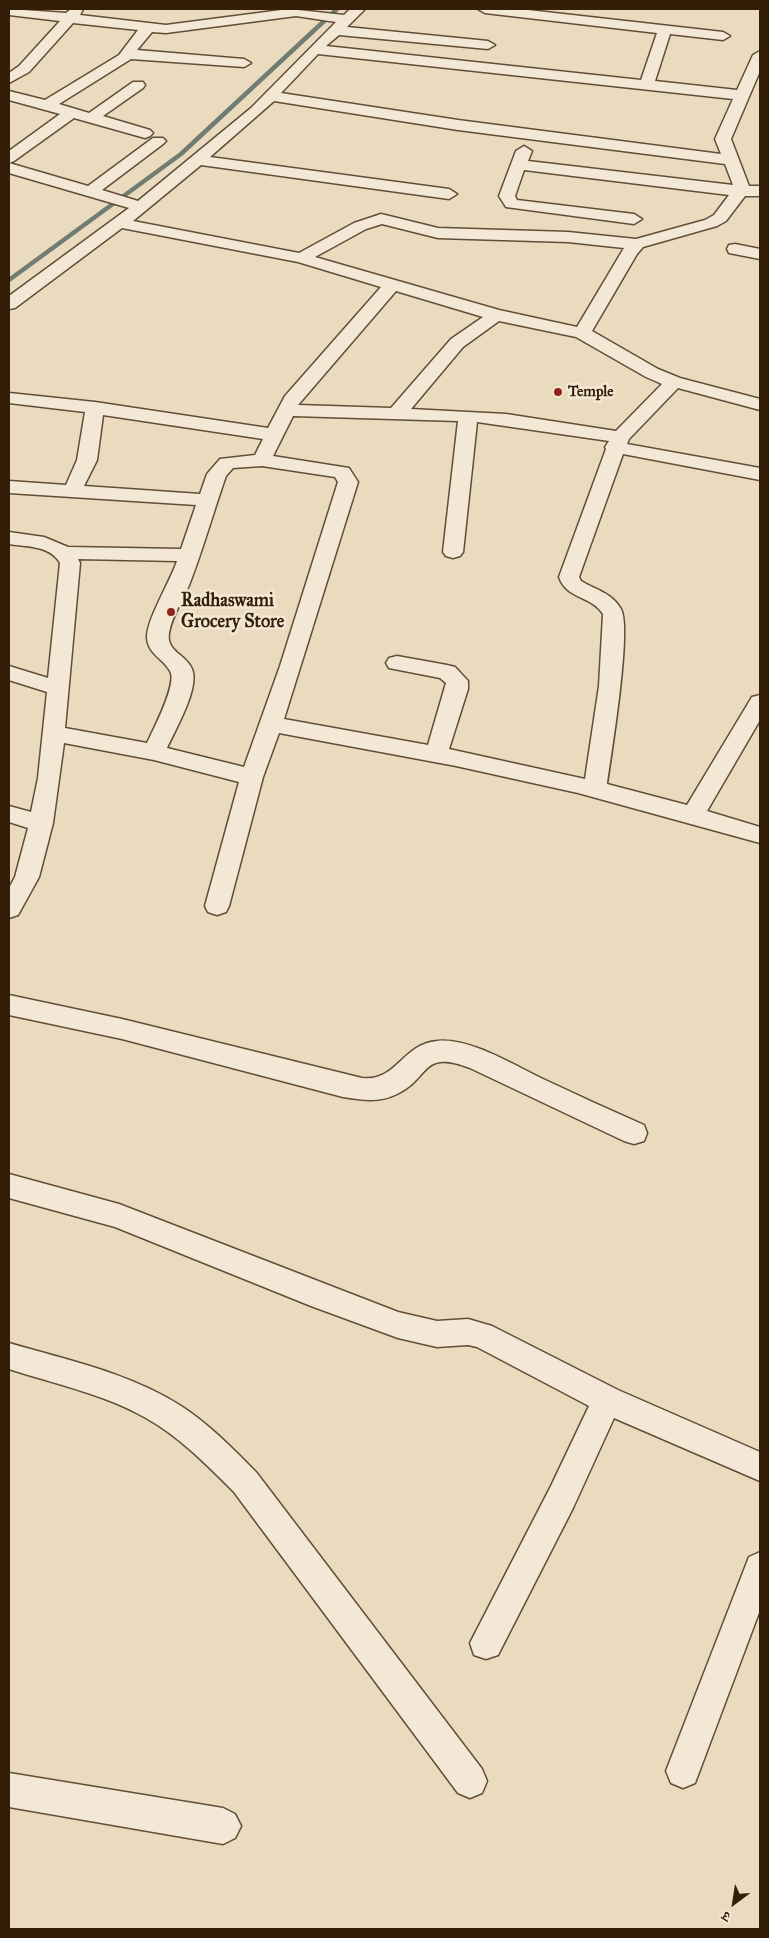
<!DOCTYPE html>
<html>
<head>
<meta charset="utf-8">
<style>
	body { margin:0 }
	#map { position:relative; width:769px; height:1938px; overflow:hidden; background:#ebdbbe; font-family:"IM FELL Great Primer","Noto Serif Devanagari",serif }
	canvas { display:block }
	.frame { position:absolute; inset:0; border:10px solid #351e08; pointer-events:none }
	.north { position:absolute; left:709px; top:1878px; width:50px; height:50px; -webkit-text-stroke:4px #f2e8d5; paint-order:stroke; rotate:211deg; font-size:14px; font-weight:700; line-height:20px; text-align:center; color:#351e08 }
	.north::after { content:''; display:block; margin:auto; width:18px; height:22px; background:#351e08; clip-path:polygon(50% 0,100% 100%,50% 72%,0 100%) }
</style>
</head>
<body>
<div id="map">
<canvas width="769" height="1938"></canvas>
<div class="frame"></div>
<div class="north">उ</div>
</div>
<script>
const g = document.querySelector('canvas').getContext('2d');
g.lineJoin = 'round';
function trace(path, color, width, dash) { g.strokeStyle = color; g.lineWidth = width; g.lineCap = dash ? 'butt' : 'round'; g.setLineDash(dash || []); g.stroke(path); }
function fillPath(path, color) { g.fillStyle = color; g.fill(path, 'evenodd'); }
function write(font, color, halo, rows, align = 'center') {
  g.font = font + ' "IM FELL Great Primer",serif'; g.lineWidth = 5; g.setLineDash([]); g.textBaseline = 'middle'; g.strokeStyle = halo; g.fillStyle = color; for (const [text, x, y, turn = 0] of rows) {
    g.save(); g.translate(x, y); g.rotate((+turn || 0) * Math.PI / 180); g.textAlign = isNaN(turn) ? turn : align; if (halo) g.strokeText(text, 0, 0); g.fillText(text, 0, 0); g.restore();
  }
}
trace(new Path2D(`
	M9 280 181 154 337 9`), '#717c72', 4.5);
const minor = new Path2D(`
	M9 9 66 13 71 9H83L80 15 166 25 289 9 344 15 350 9H365L347 27 488 41 495 45 488 49 339 35 326 46 641 80 657 33 485 13 478 9H519L723 32 730 36 723 40 670 34 655 81 737 90 753 55 760 51V71L731 139 749 186H760V196H745L726 221 717 226 643 247 637 254 592 331 658 369 680 378 760 399V410L678 388 629 439 627 444 760 468V480L623 454 579 577 581 581C596 590 612 593 621 609 632 629 611 755 607 784L687 805 752 697 760 695V720L707 811 760 827V843L578 793 456 766 279 733 263 777 229 906 226 912 217 915 208 912 205 906 239 782 154 760 64 743 53 823 39 877 18 915 9 918V888L15 877 28 828 9 822V806L31 812 38 778 47 692 9 680V666L48 678 60 563C50 545 26 547 9 544V532L44 537 68 547 181 549 196 505 9 493V481L66 485 77 460 85 412 9 403V393L95 402 268 428 285 396 381 287 298 262 122 228 15 308 9 309V296L129 208 9 173V163L88 186 153 138H163L166 141 163 144 102 190 138 201 251 108 336 22 296 16 166 33 152 32 137 50 244 59 251 63 244 67 131 59 59 104 89 113 133 82H143L145 85 143 88 103 116 150 130 153 133 150 136 145 138 74 118 14 161 9 163V151L60 114 9 100V91L45 100 119 55 138 30 73 23 29 72 9 83V73L19 66 60 21 9 15ZM318 54 733 99 715 139 721 154 458 120 281 93ZM274 101 458 130 725 164 733 185 528 161 532 151 524 146 516 151 499 196 506 207 634 224 642 219 634 214 517 200 515 196 524 170 729 195 714 215 705 220 636 239 568 232 438 228 381 214 354 223 299 253 133 221 201 165 449 199 457 194 449 189 210 157ZM382 224 438 238 568 242 624 248 577 327 499 310 315 257 366 229ZM396 291 483 317 451 339 391 408 298 405ZM499 321 576 337 646 377 662 384 616 431 506 414 411 409 463 347ZM103 415 263 439 255 455 220 459 207 474 200 494 84 486 97 460ZM293 416 458 421 443 552 446 556 453 558 460 556 463 552 477 422 609 441 605 447 606 449 559 577C567 600 591 595 603 614L599 686 585 779 449 749 468 689V681L455 667 447 665 397 656 389 658 386 663 389 668 440 678 446 683 428 745 284 719 358 482 349 468 273 456ZM262 466 335 477 338 482 280 666 244 767 167 748C175 730 200 688 192 669 186 654 166 652 169 633 172 614 185 598 191 580 204 546 214 510 226 476L233 468ZM78 559 177 561C170 582 148 617 147 636 147 654 163 658 170 671 178 683 153 730 147 743L65 728 80 563Z
	M735 244 760 249V259L729 253 727 249 729 245Z
	M9 995 122 1019 362 1078C397 1082 402 1044 437 1041 469 1037 515 1066 543 1079 577 1095 610 1110 644 1125L647 1133 644 1141 634 1144 624 1141 470 1068C420 1049 431 1078 397 1094 379 1103 362 1100 343 1097L122 1039 9 1015Z
	M9 1174 119 1204 398 1312 437 1321 468 1319 492 1326 618 1390 760 1452V1481L614 1418 573 1508 498 1655 486 1659 474 1655 470 1643 551 1486 589 1406 477 1347 468 1345 437 1347 398 1338 311 1306 115 1227 9 1198Z
	M9 1343C67 1360 130 1373 181 1406 209 1424 232 1448 256 1472L482 1769 487 1781 482 1793 470 1798 458 1793 234 1492C207 1465 180 1437 146 1418 104 1394 55 1384 9 1369Z
	M760 1552V1610L695 1783 683 1788 671 1783 666 1771 749 1557Z
	M9 1773 223 1808 235 1814 241 1826 235 1838 223 1844 9 1807Z`);
trace(minor, '#624d36', 3);
fillPath(minor, '#f2e8d5');
for (const [x, y, r, color] of [
	[558,392,5,"#8f2418"],
	[171,612,5,"#8f2418"]
]) { const dot = new Path2D(); dot.arc(x, y, r, 0, 2 * Math.PI); g.fillStyle = color; g.fill(dot); trace(dot, '#f2e8d5', 2); }
write('bold 15px', '#351e08', '#f2e8d5', [
	["Temple",568,392]
], 'left');
write('bold 18px', '#351e08', '#f2e8d5', [
	["Radhaswami",181,602],
	["Grocery Store",181,623]
], 'left');
</script>
</body>
</html>
